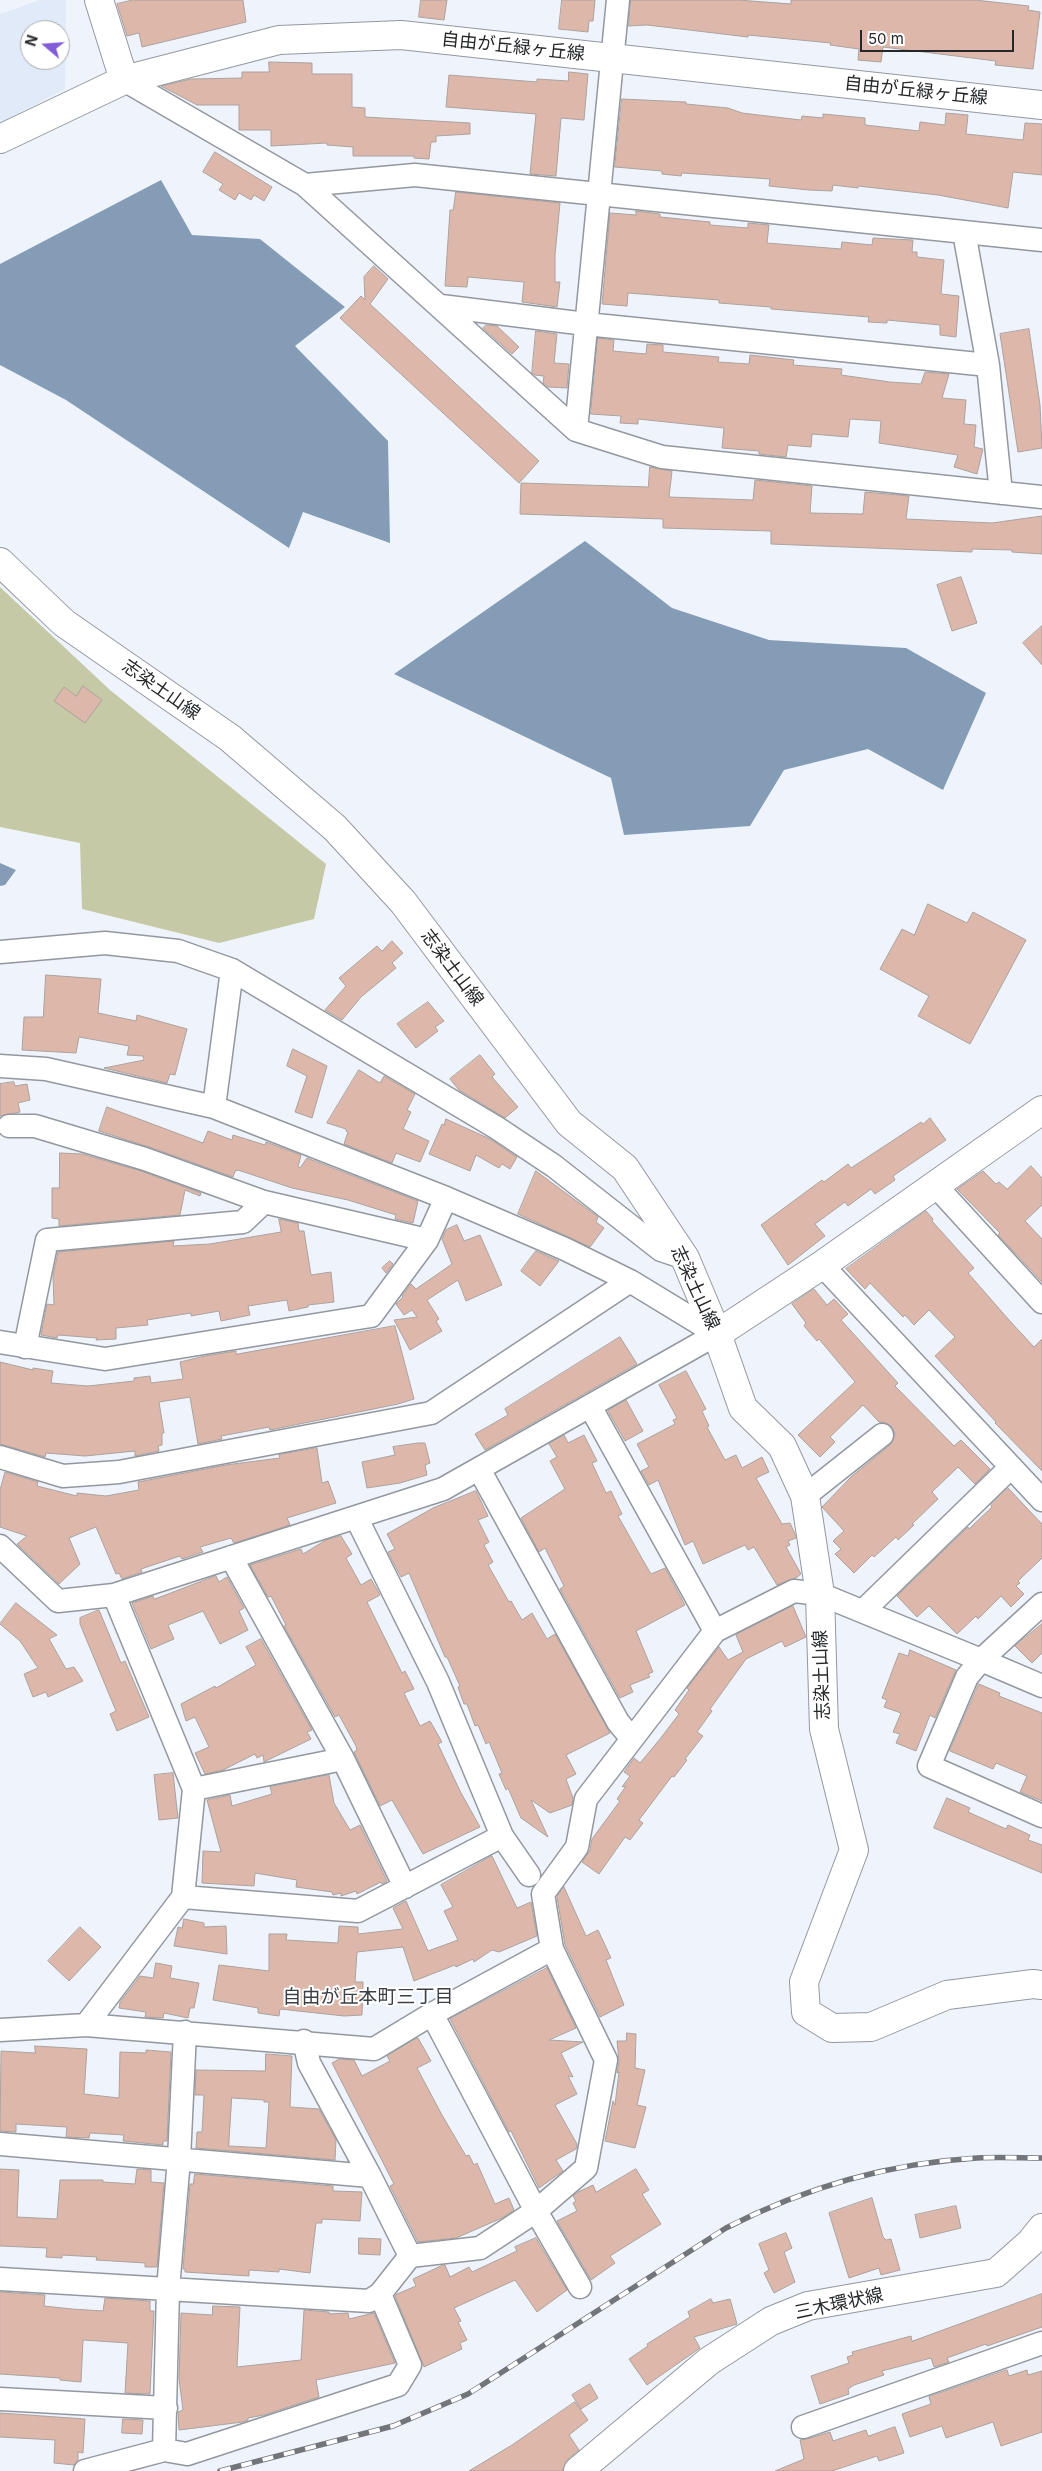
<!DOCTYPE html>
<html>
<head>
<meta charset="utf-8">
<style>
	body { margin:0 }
	#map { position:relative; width:1042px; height:2471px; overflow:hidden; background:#eff4fc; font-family:Inter,sans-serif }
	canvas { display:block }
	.north { position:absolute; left:20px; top:20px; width:50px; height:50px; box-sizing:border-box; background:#fff; border:1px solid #a8a9aa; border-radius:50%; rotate:288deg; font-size:14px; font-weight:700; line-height:20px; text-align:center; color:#25272a }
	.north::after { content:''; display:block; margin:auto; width:18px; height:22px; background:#825dd7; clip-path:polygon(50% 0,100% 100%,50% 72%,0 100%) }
	.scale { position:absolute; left:860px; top:30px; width:154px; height:22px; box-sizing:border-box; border:2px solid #25272a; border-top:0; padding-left:6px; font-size:15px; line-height:18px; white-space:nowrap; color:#25272a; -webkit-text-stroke:4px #fff; paint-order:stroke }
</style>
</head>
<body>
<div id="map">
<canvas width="1042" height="2471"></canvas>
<div class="north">N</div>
<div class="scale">50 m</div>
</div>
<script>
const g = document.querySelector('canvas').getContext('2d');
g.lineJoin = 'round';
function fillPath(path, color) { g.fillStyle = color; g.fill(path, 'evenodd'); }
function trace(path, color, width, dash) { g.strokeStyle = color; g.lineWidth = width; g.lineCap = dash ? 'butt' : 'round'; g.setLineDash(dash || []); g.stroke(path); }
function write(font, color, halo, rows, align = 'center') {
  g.font = font + ' Inter,"Noto Sans JP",sans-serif'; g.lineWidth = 4; g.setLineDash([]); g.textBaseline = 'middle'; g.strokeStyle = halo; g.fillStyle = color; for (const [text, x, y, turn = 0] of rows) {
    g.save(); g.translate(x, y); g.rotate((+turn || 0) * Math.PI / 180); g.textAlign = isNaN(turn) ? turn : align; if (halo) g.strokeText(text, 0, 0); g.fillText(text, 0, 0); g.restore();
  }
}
fillPath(new Path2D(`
	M40 0H66L65 89 0 123V14ZM30 30H60V60H30Z`), '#e0eaf8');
fillPath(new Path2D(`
	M0 587 110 690 326 864 314 919 219 943 82 909 80 843 0 827Z`), '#c5c9a6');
fillPath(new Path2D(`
	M161 180 192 235 260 239 345 307 295 346 388 441 390 543 303 512 289 548 66 400 0 365V264Z
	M585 541 672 608 769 640 906 648 986 693 943 790 868 749 784 770 750 826 624 835 611 778 394 674Z
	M0 863 16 870 5 885 0 886Z`), '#859cb7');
const building = new Path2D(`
	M133 0H243L246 22 142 47 139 33 127 36 117 4Z
	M421 0H447L444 20 419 17Z
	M562 0H595L593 21H589L588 32 559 29Z
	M631 0H738L791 4V0H975L1029 6 1028 10 1040 12 1033 69 995 65 996 61 883 47 881 62 858 60 859 49 830 45 831 43 748 35V37L647 25 629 26Z
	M269 62 312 63V74H352V107L365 108V117L470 123V134L436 136V142H431L429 159 414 158V156H353V147L327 145V143L271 146V130H239V105H197L161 86 191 79 242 78V72H269Z
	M569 72 588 74 584 120 561 118 556 176 530 174 536 114 446 107 449 75 537 82V79L568 81Z
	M622 99 686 102V104L728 108 742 113 801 120 802 116 823 118V114L865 118V125L919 131 920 122 945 125 946 113 968 115 966 134 1023 140 1025 123 1042 124V175L1013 172 1008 208 938 195 858 186V188L833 185 832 191 809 190 769 186 770 179 682 173 681 176 662 174V171L615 167Z
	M215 152 272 187 264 201 254 195 251 200 239 193 235 200 219 190 223 184 203 172Z
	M456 192 560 203 555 255V282H560L557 307 522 302 524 282 468 277 467 287 445 286 450 210H453Z
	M636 211 660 214V217L710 222V225L748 228V223L769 225 767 243 841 249 842 242 872 245 873 238 913 240 912 252H917V257L944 260 941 294 959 296 956 337 940 335V325L887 320V323L868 322 869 317 771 309V307L719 303V300L628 293 627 306 602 304 610 213 636 215Z
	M374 266 388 279 370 304 539 461 519 483 340 318 361 296 365 300 364 277Z
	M486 325 497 326 519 347 512 354 483 328Z
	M1029 329 1040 405 1042 448 1018 452 1000 334Z
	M536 331 557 334 554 363 569 364 567 388 548 387 543 383 544 376 535 375 532 373Z
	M598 338 614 340 613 351 646 354 647 344 663 345V352L719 357 718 362 749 364 750 355 794 360 793 365 842 369 841 375 890 382 921 384 925 372 949 374 942 398 966 400 964 424 976 425 974 447 983 449 977 474 954 467 958 455 879 443 881 421 850 419 848 437 812 434 811 447 788 445 786 457 759 454V451L722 448 724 428 638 419V424L620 423 621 416 591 414Z
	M650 467 672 471 669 497 753 500 755 480 812 486 810 513 863 514 865 492 909 496 906 519 992 523 1042 516V554L1012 552V550L972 549V552L771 544V531L663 528V519L520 514 521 483 648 487Z
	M961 577 977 623 952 631 937 585Z
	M1042 626V665L1023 643Z
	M83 686 102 700 85 723 54 701 64 687 76 696Z
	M928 904 967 923 973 912 1026 940 970 1044 918 1016 929 996 880 969 902 929 914 935Z
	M392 941 403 953 392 963 396 968 361 997 342 1020 325 1010 346 986 339 978 377 946 382 951Z
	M46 975 101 979 98 1013 136 1021 137 1015 187 1029 175 1075 170 1074 167 1083 104 1068 144 1060 143 1056 127 1055 129 1046 79 1037 76 1053 22 1050 24 1017H43Z
	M428 1002 444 1021 435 1027 438 1031 416 1048 397 1024Z
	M293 1049 327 1066 312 1118 295 1112 307 1076 287 1066Z
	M480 1055 495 1074 492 1077 518 1107 505 1118 459 1090 450 1079Z
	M359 1070 380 1083 384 1076 415 1094 407 1110 411 1112 403 1129 429 1141 420 1162 396 1153 392 1163 344 1144 348 1132 346 1131V1129L327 1123Z
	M14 1082 15 1086 27 1084 30 1100 18 1103 20 1112 0 1116V1084Z
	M107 1107 203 1143 208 1131 232 1140 233 1135 265 1145 266 1142 301 1155 298 1167 300 1168 307 1158 418 1201 413 1223 395 1219 396 1215 348 1200 292 1188 238 1170 235 1171 233 1177 149 1147 99 1131Z
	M930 1118 946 1140 893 1176 895 1180 875 1194 871 1189 848 1206 845 1202 815 1224 825 1236 788 1265 761 1225 822 1180 824 1182 848 1164 851 1168 921 1122 923 1124Z
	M446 1119 490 1139 517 1157 510 1169 502 1164 499 1168 476 1155 470 1171 429 1154 442 1124 444 1125Z
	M60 1153 82 1154 141 1171 201 1193 200 1196 185 1190 180 1215 59 1226V1219L52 1218V1188H59Z
	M1031 1166 1042 1178V1205L1025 1221 1042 1239V1282L998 1235 1000 1233 957 1189 983 1171 996 1184 999 1182 1007 1189Z
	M536 1171 598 1217 596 1222 604 1228 590 1247 518 1214Z
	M926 1211 933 1219 932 1221 974 1268 968 1273 1009 1320 1034 1347 1042 1339V1471L995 1423 996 1422 935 1356 955 1337 929 1310 914 1325 905 1315 903 1317 870 1283 865 1289 846 1269Z
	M279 1219 298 1223 299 1231H304L311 1275 331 1272 334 1302 308 1305V1307L289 1311 287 1300 248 1306 250 1315 221 1321 219 1311 191 1316V1313L147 1320 148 1325 116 1328V1339L96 1340 97 1338 58 1335 57 1338 41 1335 47 1304 54 1305 53 1276 58 1252 174 1241 173 1246 210 1244 281 1232Z
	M457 1225 464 1241 480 1235 502 1285 466 1301 458 1280 427 1300 439 1319 436 1321 442 1331 410 1350 394 1320 417 1317 412 1310 404 1315 396 1304 403 1297 402 1296 411 1284 416 1289 452 1264 442 1239 446 1230Z
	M536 1251 559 1261 540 1286 521 1271Z
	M390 1261 393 1264 386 1273 382 1268Z
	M814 1289 827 1305 834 1299 848 1314 841 1320 898 1383 895 1386 954 1446 961 1440 990 1469 975 1484 958 1467 932 1492 938 1499 912 1524 914 1525 898 1540 896 1537 874 1557 872 1555 854 1573 835 1554 841 1549 833 1541 844 1531 822 1507 852 1476 890 1445 895 1434 892 1427 886 1423 879 1422 863 1405 830 1437 835 1442 820 1457 798 1435 855 1382 819 1339 817 1341 804 1326 806 1323 792 1304Z
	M395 1326 414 1399 398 1404 270 1430 269 1427 221 1436 222 1439 198 1444 190 1397 159 1402 164 1433H162V1445L158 1446 159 1451 135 1456V1451L85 1456 46 1453 45 1457 0 1444V1362L33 1370V1368L53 1371 51 1383 88 1386 134 1381V1378L150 1376 151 1383 183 1379 180 1362 205 1356 236 1351V1354Z
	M620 1337 637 1364 485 1450 475 1434 508 1415 505 1409Z
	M686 1371 706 1409 702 1411 709 1426 707 1427 725 1460 736 1455 742 1468 762 1457 769 1472 756 1478 782 1524 790 1523 795 1534 796 1538 788 1541 790 1545 786 1547 801 1574 796 1578 777 1585 754 1547 748 1550 745 1545 703 1564 693 1541 685 1545 658 1480 649 1485 641 1471 649 1467 637 1444 675 1424 673 1420 677 1418 659 1385Z
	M626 1400 643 1431 625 1441 608 1411Z
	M564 1435 568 1443 584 1435 597 1461 592 1463 606 1493 611 1491 622 1514 618 1516 644 1562 651 1574 665 1568 685 1605 636 1631 653 1672 648 1674 650 1677 630 1685 633 1692 620 1698 560 1589 564 1586 545 1548 539 1552 521 1518 565 1489 550 1461 557 1457 549 1444Z
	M418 1443H425L430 1463 425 1465 427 1475 400 1483 367 1488 362 1462 395 1455 393 1447Z
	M317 1448 322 1483 328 1481 336 1503 287 1518 290 1525 234 1543 231 1538 200 1547 203 1552 182 1559 180 1556 141 1569 142 1572 122 1579 119 1573 116 1574 96 1527 69 1538 80 1564 59 1584 17 1544 27 1536 0 1527V1490L5 1472 38 1482 37 1486 77 1496V1493L106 1496 139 1490 138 1482 226 1465 280 1458 279 1455Z
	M1008 1488 1042 1524V1558L1018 1581 1020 1583 1016 1586 1024 1594 1011 1607 1001 1596 978 1619 976 1616 957 1634 929 1606 917 1617 897 1596 968 1527 969 1529 992 1507 991 1505Z
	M476 1491 488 1516 478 1520 489 1542 484 1545 493 1562 488 1565 509 1602 511 1601 522 1620 532 1613 547 1639 555 1634 610 1733 566 1755 576 1774 566 1779 573 1798 572 1805 550 1813 531 1800 548 1837 521 1818 508 1788 506 1790 499 1774 502 1773 489 1742 486 1744 478 1725 475 1726 467 1704H464L458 1687 460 1686 447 1657H445L409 1573 401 1577 388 1552 395 1549 387 1534 433 1508Z
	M341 1536 352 1554 346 1558 361 1585 371 1579 380 1595 367 1602 402 1673 405 1671 414 1689 404 1693 420 1726 430 1721 442 1742 438 1744 460 1791 480 1827 423 1854 392 1800 380 1806 354 1752 357 1750 356 1746 339 1715 335 1717 284 1626 286 1625 271 1596 268 1597 250 1565 301 1549 303 1554 326 1540Z
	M216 1576 219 1582 227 1577 244 1608 239 1611 248 1630 220 1644 203 1611 168 1625 174 1639 151 1649 132 1603 153 1596 154 1599Z
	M16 1603 57 1635 49 1639 66 1669 74 1667 83 1681 48 1697 46 1692 33 1697 24 1674 38 1668 20 1641 0 1624Z
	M793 1606 806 1637 785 1647 782 1641 746 1659 710 1709 712 1711 697 1732 703 1736 685 1759 687 1760 674 1777 672 1776 639 1820 643 1823 630 1840 625 1837 599 1874 582 1862 590 1850 592 1839 620 1801 617 1799 626 1786 622 1787 630 1776 624 1772 634 1758 640 1763 660 1739 679 1714 675 1710 689 1690 687 1688 719 1647 728 1660 743 1652 736 1635Z
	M99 1610 121 1663 125 1661 149 1717 117 1731 110 1714 116 1711 80 1624V1618Z
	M1042 1624V1653L1032 1663 1015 1646Z
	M261 1639 312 1730 307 1732 311 1739 266 1761 264 1762 263 1755 257 1758 255 1754 223 1770 205 1774 195 1753 209 1747 195 1717 186 1721 181 1704 215 1686 216 1688 256 1665 246 1647Z
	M910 1650 956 1670 935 1718 930 1715 916 1751 896 1743 900 1734 893 1732 901 1713 884 1707 887 1700 882 1698 899 1653 908 1656Z
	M979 1684 1000 1693 999 1696 1042 1713V1801L1020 1792 1027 1776 996 1763 993 1769 950 1751Z
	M173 1773 178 1818 159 1820 154 1775Z
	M329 1775 334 1803 350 1830 360 1825 387 1881 382 1884 381 1882 357 1894 356 1891 341 1896V1893L333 1895 332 1892 296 1887 297 1880 255 1873 254 1886 202 1883 203 1851 221 1852 207 1800 230 1795 232 1806 272 1794 270 1787Z
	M947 1798 970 1808 968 1812 1006 1829 1008 1825 1030 1835 1028 1840 1042 1845V1873L934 1828Z
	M492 1856 517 1908 531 1902 537 1936 499 1952 492 1950 474 1962 473 1959 456 1967 455 1965 414 1981 403 1947 357 1952 355 1982H363L362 2015 344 2016 280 2009 279 2016 258 2013V2008L213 2000 219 1965 269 1971V1934H287L286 1940 338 1943 339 1926 358 1927V1934L403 1929 393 1908 406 1901 428 1951 458 1940 444 1911 453 1907 441 1885Z
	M564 1887 586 1936 598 1930 611 1958 606 1960 624 2005 600 2017 565 1945 557 1897Z
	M184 1919 204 1923V1927L226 1926 227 1954 174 1946 178 1927 182 1928Z
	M80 1927 101 1947 69 1981 48 1961Z
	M156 1963 172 1966 170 1978 199 1983 194 2008H190L188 2018 164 2013 163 2018 145 2017 146 2012 119 2008 120 2002 140 1976 153 1978Z
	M547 1968 576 2028 549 2040 583 2042 561 2053 573 2077 568 2076 577 2094 555 2105 577 2144 576 2149 556 2160 563 2171 539 2188 511 2131 509 2132 450 2019Z
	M627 2033 636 2034 635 2068 645 2070 637 2105 646 2107 635 2148 605 2141 613 2101 615 2105 619 2072 617 2073 619 2062 617 2041H626Z
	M418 2038 431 2061 417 2068 442 2115 466 2156 469 2155 474 2165 477 2163 495 2204 509 2198 514 2210 502 2218 456 2238 418 2242 390 2186 394 2184 332 2063 339 2059 354 2060 362 2076 390 2061 387 2056Z
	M35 2046 87 2049 84 2094 119 2098 120 2052 146 2053V2050L171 2052 167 2141H163V2145L123 2141 124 2135 90 2133 89 2138 66 2137 67 2127 16 2124V2132L0 2131 1 2051 35 2053Z
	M266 2054 292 2056 290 2107 319 2109 336 2140 335 2160 196 2148 197 2132H202L204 2095H195L196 2070 265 2071ZM232 2098 264 2100V2102H269L266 2148 229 2146Z
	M0 2169 19 2170 17 2217 57 2219 60 2180H103V2182L135 2184 137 2169 151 2170V2182L164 2183 157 2267H145V2263L96 2260 97 2257 62 2255V2258L46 2257 47 2248 0 2246Z
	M636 2169 649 2190 642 2194 661 2224 610 2256 615 2263 591 2280 557 2221 577 2211 573 2203 576 2201 573 2196 578 2192 593 2185 596 2192Z
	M195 2174 333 2186V2191L362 2192 360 2221 322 2219V2223H316L310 2273 279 2269V2272L249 2270V2276L185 2272V2269H183L190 2184H193Z
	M872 2198 883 2237 886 2240 891 2239 900 2270 881 2275 879 2268 849 2278 829 2213Z
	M956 2206 961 2228 920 2238 915 2215Z
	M786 2233 792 2248 784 2252 795 2282 774 2293 764 2273 769 2270 759 2244Z
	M359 2238 381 2239 380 2255 359 2254Z
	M536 2238 567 2290 537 2312 515 2280 454 2308 461 2321 458 2322 467 2340 460 2343 462 2349 424 2367 395 2296 397 2294 416 2286 413 2279 443 2265H445L450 2277 469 2267 472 2272 517 2251 515 2247Z
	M0 2292 45 2295 44 2306 72 2309 103 2311 105 2298 150 2301V2311H154L150 2394 125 2393 128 2343 83 2340 81 2382 60 2380V2378L0 2374Z
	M1042 2294V2327L987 2346 986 2344 947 2358 949 2362 934 2367 931 2358 882 2371 884 2375 854 2385 848 2389 849 2394 820 2404 811 2376 849 2363 847 2357 853 2355 852 2352 911 2336 912 2341Z
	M711 2299 713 2303 730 2299 737 2324 694 2337 700 2348 647 2385 629 2359 648 2346 647 2344 690 2317 688 2312Z
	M213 2306 240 2307 237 2367 301 2360 304 2310 329 2312V2314L348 2313 349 2319 374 2313 395 2363 316 2380 319 2397 264 2415 248 2418V2420L243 2422 179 2430 178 2412 183 2410 179 2379 181 2313 212 2315Z
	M1007 2370 1009 2376 1027 2370 1028 2375 1042 2371V2432L1001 2446 993 2422 946 2438 942 2426 910 2437 902 2414 931 2404 929 2397Z
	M590 2384 598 2398 581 2409 572 2395Z
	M575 2402 588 2420 569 2435 579 2450 568 2459 562 2471H469L512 2445Z
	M0 2413 85 2419 83 2453 78 2452V2460L74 2465 54 2463 55 2440 0 2437Z
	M123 2419 143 2420 142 2434 122 2433Z
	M895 2427 904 2453 879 2461 877 2456 832 2471H775L804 2459 800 2440 807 2439 830 2432 833 2441 866 2430 868 2436Z`);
fillPath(building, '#ddb7aa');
trace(building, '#aba29f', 1);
const street = new Path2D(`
	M124 80 305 185 576 430 662 457 1042 497
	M305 185 415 175 1042 240
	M964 232 988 365 1001 493
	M441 306 586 324 988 365
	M576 430 618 0
	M0 952 105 943 178 951 232 970 497 1128 554 1166 661 1250 685 1258
	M0 1066 46 1069 214 1107 446 1198 565 1249 630 1281 717 1334 443 1489 114 1595 58 1601 0 1546
	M214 1107 232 970
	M9 1126H35L145 1159 264 1202 427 1240
	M935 1185 1042 1302
	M822 1265 1042 1500
	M0 1342 105 1359 371 1316 427 1240 446 1198
	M25 1347 47 1240 243 1222 264 1202
	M590 1406 715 1631
	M0 1457 63 1476 119 1472 431 1413 630 1281
	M479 1469 618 1722 632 1739
	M805 1496 882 1435
	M231 1557 343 1759 405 1887
	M863 1611 1011 1467
	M1042 1686 981 1660 967 1677 929 1766 1042 1816
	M194 1789 343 1759
	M502 1836 529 1875
	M183 1897 358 1911 502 1836 438 1682 356 1517
	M432 2014 536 2211 580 2287
	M86 2025 183 1897 194 1789 114 1595
	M0 2030 86 2025 374 2049 432 2014 552 1949
	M304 2041 309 2063 370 2176 410 2256
	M0 2144 370 2176
	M0 2279 369 2301 380 2294 410 2256 480 2248 536 2211 586 2168 606 2060 552 1949 543 1894 577 1847 586 1799 715 1631 794 1591 820 1594 981 1660 1042 1604
	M0 2399 166 2408
	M803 2427 1042 2343
	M164 2450 168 2289 179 2159 185 2032
	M85 2471 164 2450 187 2454 398 2385 410 2365 380 2294`);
const secondary = new Path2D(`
	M99 0 124 80
	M0 139 124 80 279 40 401 35 1042 105
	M0 562 64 623 230 738 335 828 403 902 569 1123 625 1168 685 1258 717 1334 743 1408 782 1446 805 1496 820 1594 824 1729 854 1850 804 1982 806 2012 832 2028 871 2027 947 1995 1033 1984 1042 1985
	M717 1334 822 1265 1042 1110
	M578 2471 709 2361 771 2321 808 2306 996 2273 1030 2243 1042 2228`);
trace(street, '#93989f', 25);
trace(secondary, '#93989f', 30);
trace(street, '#fff', 22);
trace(secondary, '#fff', 28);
const rail = new Path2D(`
	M220 2471 393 2426 468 2394 726 2228C804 2188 890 2163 977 2158 999 2157 1021 2158 1042 2158`);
trace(rail, '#72767b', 5.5);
trace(rail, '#fff', 4, [11]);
write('18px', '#25272a', '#fff', [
	["自由が丘緑ヶ丘線",513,47,6],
	["自由が丘緑ヶ丘線",916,91,6],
	["志染土山線",161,690,35],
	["志染土山線",452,968,53],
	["志染土山線",695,1288,65],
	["志染土山線",822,1675,-92],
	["三木環状線",839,2304,-12]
]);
write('19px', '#3c4046', '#fff', [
	["自由が丘本町三丁目",368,1997]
]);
</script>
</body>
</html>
